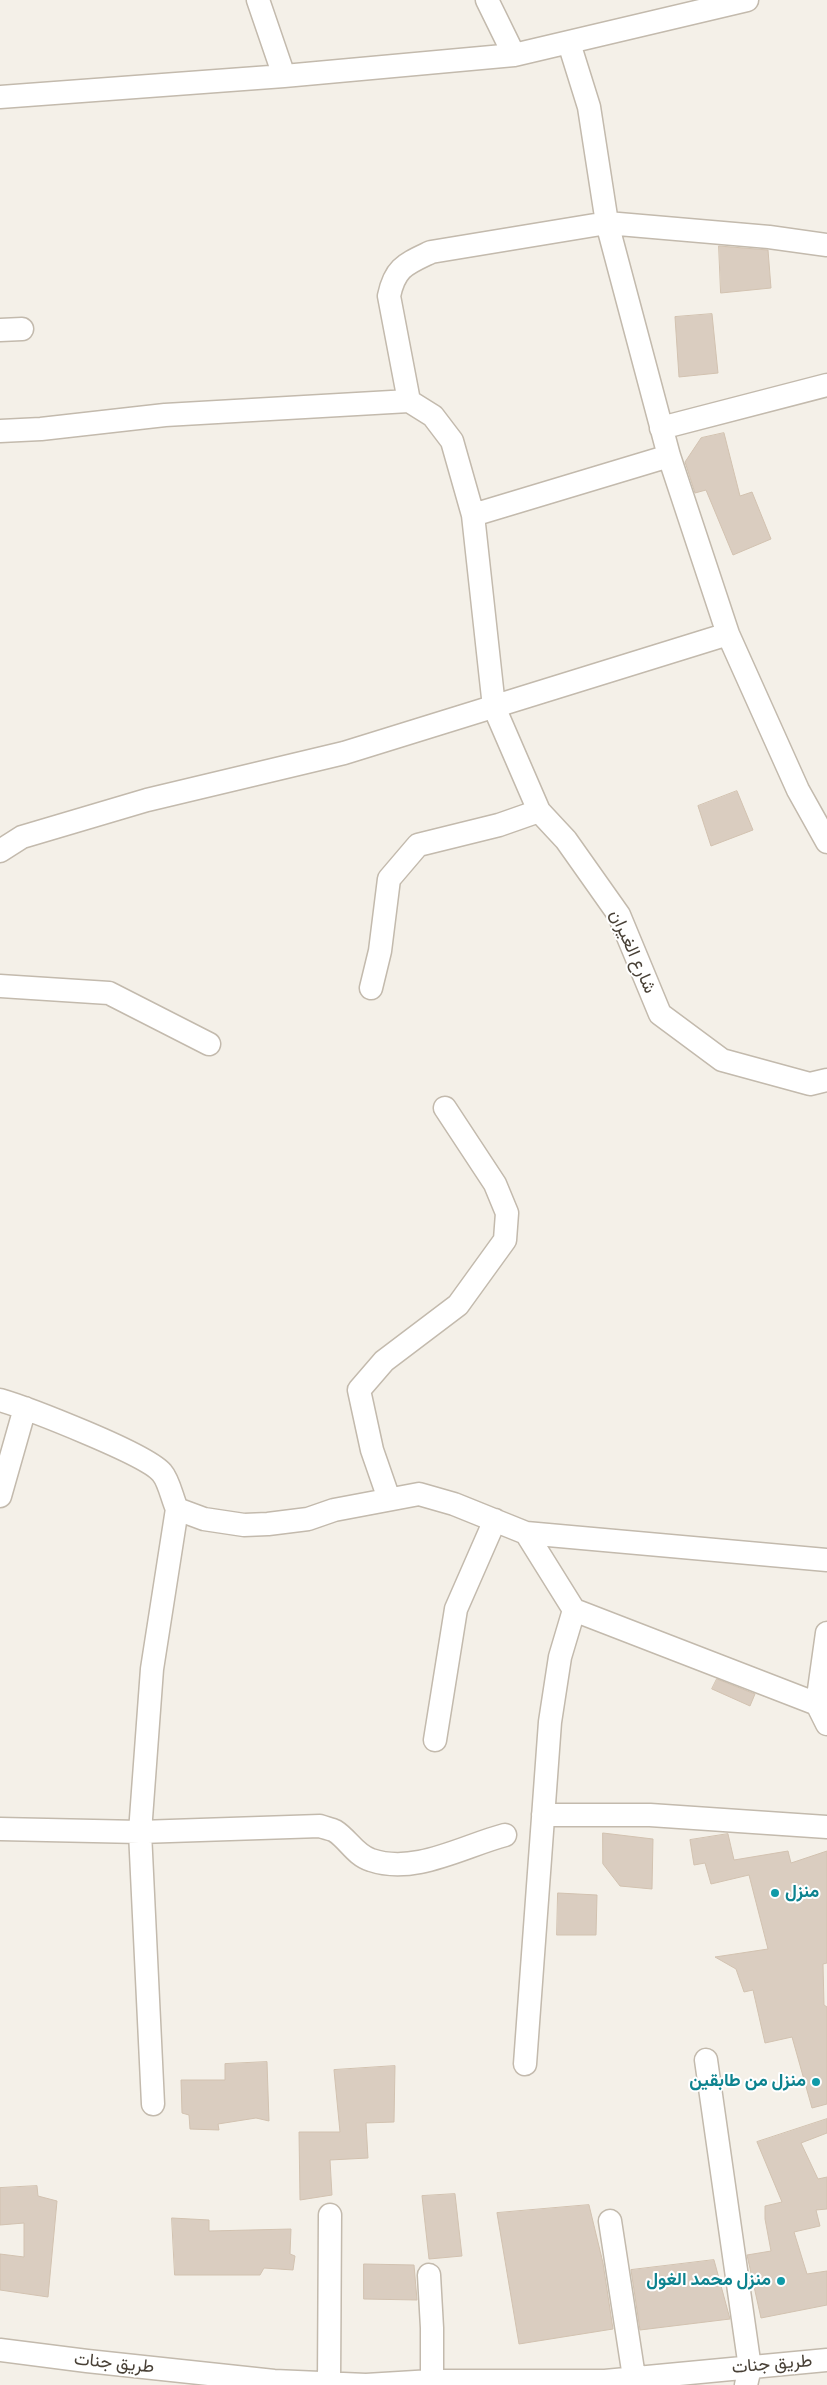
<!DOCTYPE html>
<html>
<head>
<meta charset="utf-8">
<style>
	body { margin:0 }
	canvas { display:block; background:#f4f0e8 }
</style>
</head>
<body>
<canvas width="827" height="2385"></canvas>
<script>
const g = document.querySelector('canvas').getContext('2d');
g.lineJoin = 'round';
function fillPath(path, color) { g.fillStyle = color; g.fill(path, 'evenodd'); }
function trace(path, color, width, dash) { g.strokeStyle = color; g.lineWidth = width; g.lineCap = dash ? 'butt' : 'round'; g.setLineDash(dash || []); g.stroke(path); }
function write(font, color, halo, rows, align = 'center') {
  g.font = font + ' "Titillium Web",Vazirmatn,sans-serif'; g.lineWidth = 4; g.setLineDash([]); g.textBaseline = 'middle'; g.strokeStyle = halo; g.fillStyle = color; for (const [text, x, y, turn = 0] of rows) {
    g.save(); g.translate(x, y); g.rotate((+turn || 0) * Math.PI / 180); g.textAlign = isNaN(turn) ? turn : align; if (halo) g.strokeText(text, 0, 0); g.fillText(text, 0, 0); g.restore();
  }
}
const building = new Path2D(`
	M719 246 768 250 771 288 721 293Z
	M712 314 718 373 679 377 675 317Z
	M724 433 740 496 752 492 771 539 733 555 706 490 695 493 685 462 701 438Z
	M737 791 753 830 711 846 698 806Z
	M717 1679 755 1694 750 1706 712 1689Z
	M603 1833 653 1839 652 1889 620 1886 603 1864Z
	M728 1834 734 1860 788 1851 791 1863 827 1851V1963L823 1964 824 2005 827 2007V2104L812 2108 792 2037 765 2043 753 1990 744 1992 736 1969 715 1957 768 1949 749 1875 711 1884 705 1863 694 1865 690 1840Z
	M558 1893 597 1895 596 1935H557Z
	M267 2062 269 2121 256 2118 218 2124 219 2130 190 2129 189 2115 182 2113 181 2080H225V2064Z
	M395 2066 394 2122 366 2123 368 2158 330 2160 332 2195 300 2200 299 2132H340L334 2070Z
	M827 2119V2133L801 2143 818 2179 827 2177V2209L816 2210 820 2226 794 2232 807 2274 827 2271V2305L761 2318 747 2255 771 2251 765 2219V2206L782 2202 757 2142Z
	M37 2186 38 2196 57 2201 48 2297 0 2290V2254L24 2257V2223L0 2225V2188Z
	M455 2194 462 2256 429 2259 422 2196Z
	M589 2205 603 2263 613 2329 519 2344 497 2213Z
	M172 2218 209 2220V2231L291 2229 290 2254 295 2256 293 2270 264 2268 260 2275H175Z
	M714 2260 730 2319 640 2330 631 2270Z
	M364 2264 414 2265 417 2300 364 2299Z`);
fillPath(building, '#dacdc0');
trace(building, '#d2c2b0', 1);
const minor = new Path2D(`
	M258 0 284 76
	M487 0 514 55
	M569 43 589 107 607 223 669 456 728 634 798 790 827 842
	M0 97 284 76 514 55 747 0
	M0 330 22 329
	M409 401 389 296C395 267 406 264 431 252L607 223 769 237 827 245
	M661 428 827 385
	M0 431 41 429 165 415 409 401 433 416 452 441 473 515 669 456
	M473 515 494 707 539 811 566 840 619 915 660 1014 722 1060 810 1084 827 1080
	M0 851 22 837 147 800 344 753 728 634
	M0 986 109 993 209 1044
	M371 988 380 951 389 879 418 845 499 825 539 811
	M0 1400C27 1408 147 1454 162 1473 169 1481 172 1498 177 1509L204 1519 244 1525 268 1524 308 1519 334 1510 419 1494 454 1504 526 1533 574 1610 560 1657 550 1722 525 2064
	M0 1496 25 1408
	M389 1499 372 1450 359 1390 384 1361 458 1305 505 1240 507 1213 495 1184 445 1108
	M526 1533 827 1560
	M574 1610 817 1704
	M827 1633 817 1704 827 1724
	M435 1740 456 1609 495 1520
	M543 1815H650L827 1827
	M0 1829 140 1832 320 1826C325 1828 331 1829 335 1831 348 1839 355 1855 371 1860 415 1875 463 1846 505 1835
	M706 2060 750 2368 746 2385
	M153 2104 140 1832 152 1669 177 1509
	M610 2221 634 2377
	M429 2275 432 2328V2381
	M0 2350 87 2361 274 2381 366 2385 432 2381H605L827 2360
	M329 2383 330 2215`);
trace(minor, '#c3baad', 25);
trace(minor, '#fff', 22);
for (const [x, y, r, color] of [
	[775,1893,5,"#0f9aa8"],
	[816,2082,5,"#0f9aa8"],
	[781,2281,5,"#0f9aa8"]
]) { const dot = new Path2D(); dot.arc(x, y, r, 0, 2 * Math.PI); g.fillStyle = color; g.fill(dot); trace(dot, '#fff', 2); }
write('18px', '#484036', '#fff', [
	["شارع الغيران",632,952,66],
	["طريق جنات",114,2364,6],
	["طريق جنات",772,2365,-5]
]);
write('bold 18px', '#0d838f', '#fff', [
	["منزل",785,1893,"left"],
	["منزل من طابقين",806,2082],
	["منزل محمد الغول",771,2281]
], 'right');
</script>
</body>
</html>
